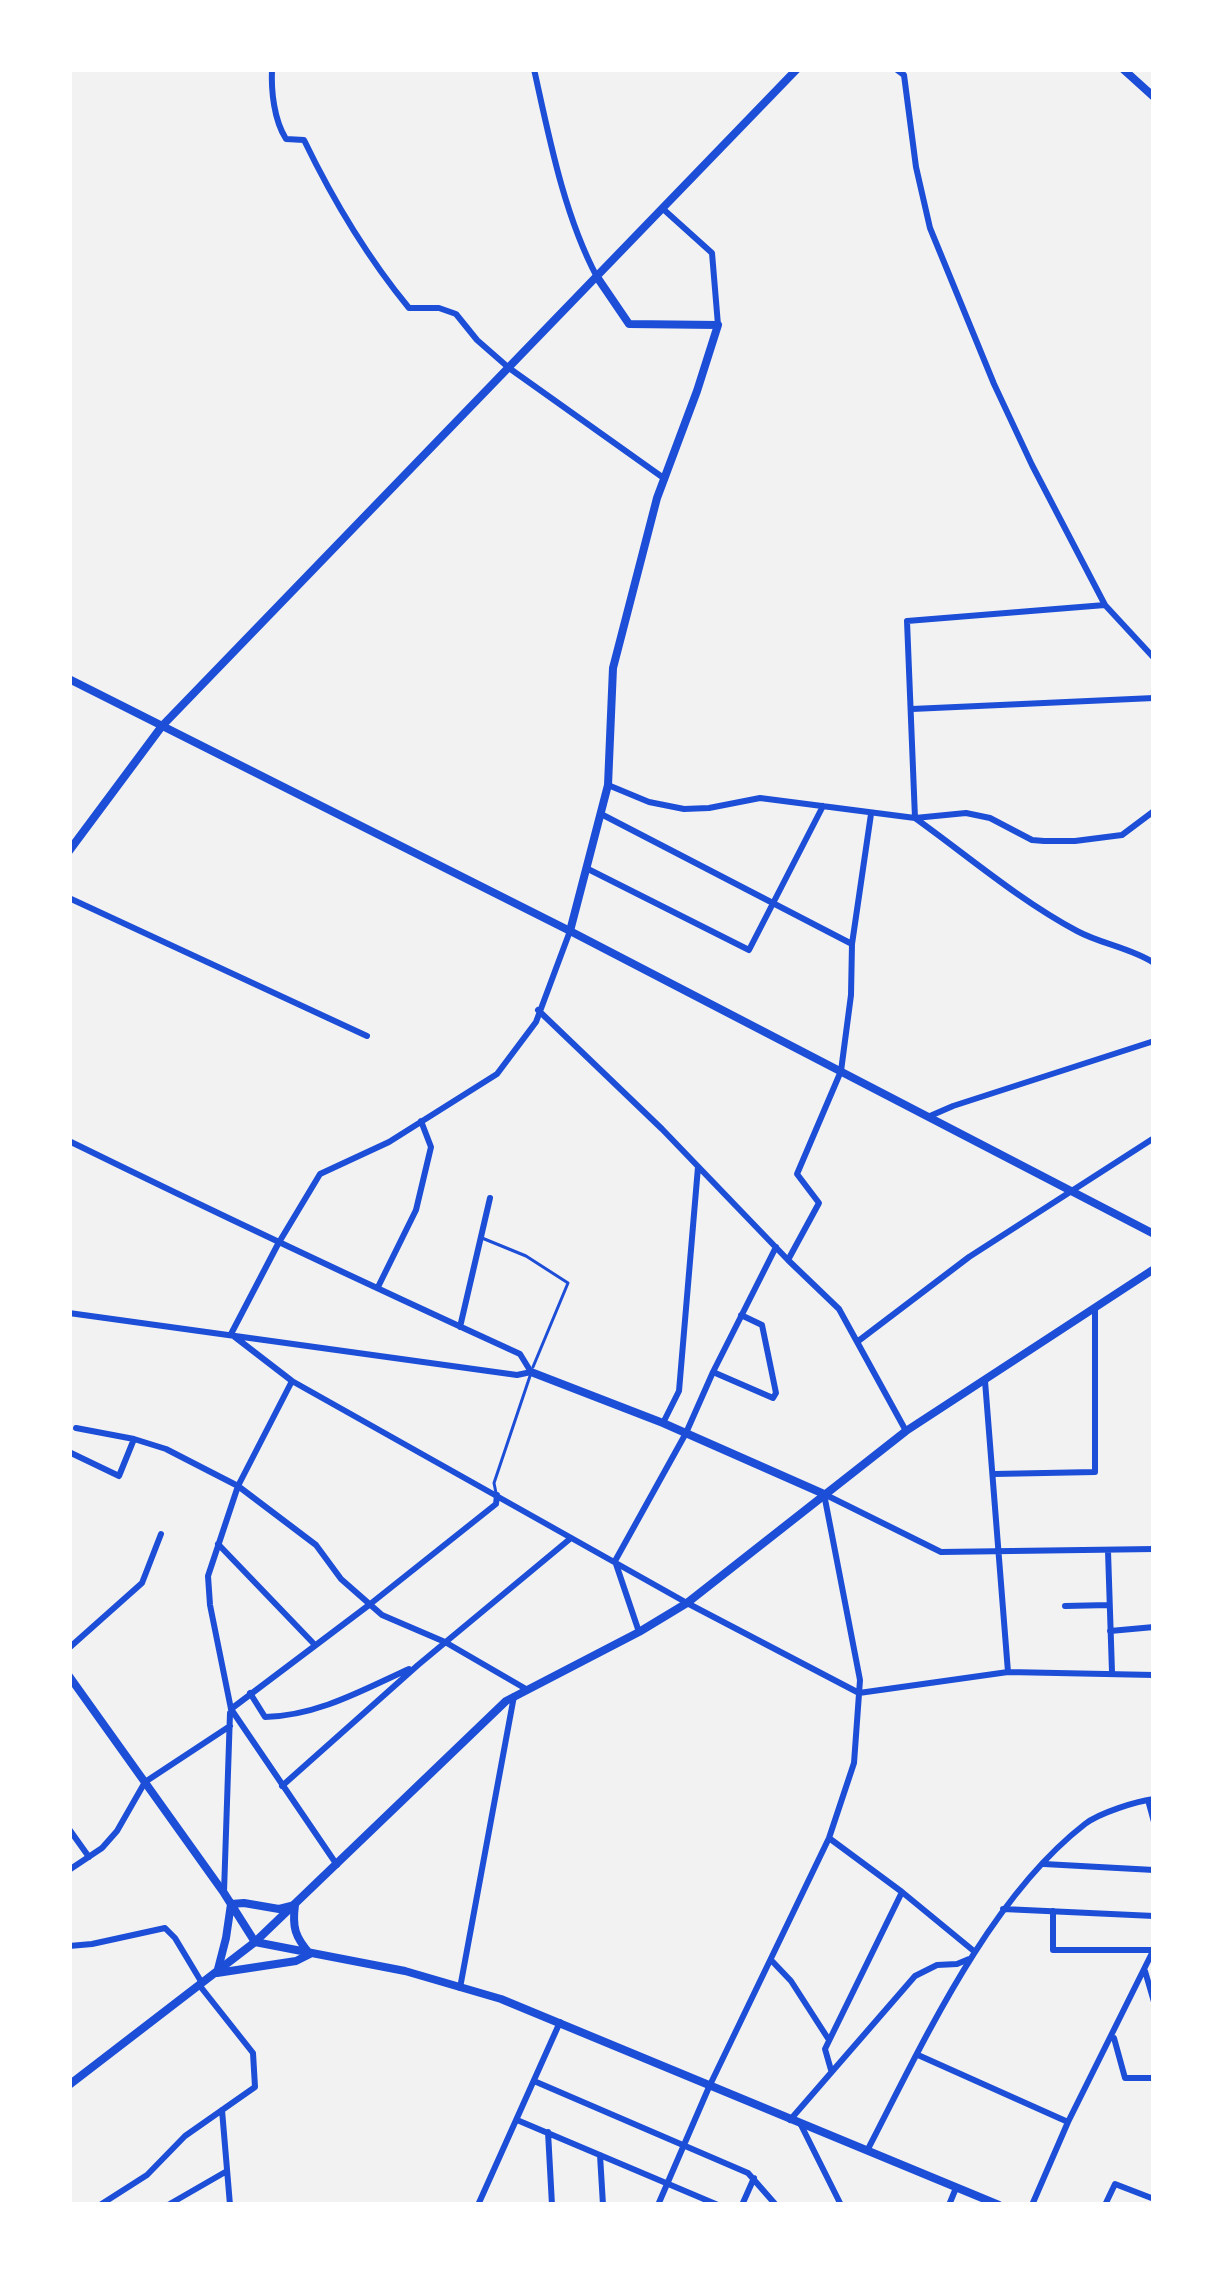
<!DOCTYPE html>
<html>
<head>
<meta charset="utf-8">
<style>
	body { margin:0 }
	#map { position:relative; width:1223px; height:2274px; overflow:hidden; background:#f2f2f2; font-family:Rubik,sans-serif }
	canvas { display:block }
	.frame { position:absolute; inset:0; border:72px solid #fff; pointer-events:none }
</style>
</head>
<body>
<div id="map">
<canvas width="1223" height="2274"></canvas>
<div class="frame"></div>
</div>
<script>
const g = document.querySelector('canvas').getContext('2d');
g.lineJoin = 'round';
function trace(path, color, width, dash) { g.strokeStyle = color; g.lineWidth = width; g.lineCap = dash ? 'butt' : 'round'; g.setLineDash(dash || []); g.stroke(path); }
trace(new Path2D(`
	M482 1238 526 1256 568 1283 533 1367
	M496 1493 494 1483 530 1376`), '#1d4ed8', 3);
trace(new Path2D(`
	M272 69C271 91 274 120 286 139L304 140C333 200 367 257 409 308H439L456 314 477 340 509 368 665 479
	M534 69C549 137 564 215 597 277
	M896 69 904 75 916 167 930 228 994 384 1032 465 1105 605 1154 658
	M662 208 712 253 718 325
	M1105 605 907 621 915 818C968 856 1019 900 1077 931 1101 944 1131 948 1154 963
	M912 709 1154 698
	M608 785 649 802 684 809 709 808 760 798 915 818 966 813 990 818 1032 840 1044 841H1075L1122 835 1154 811
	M603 815 850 943
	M588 869 749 950 823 806
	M69 898 367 1036
	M538 1010 662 1129 788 1260 839 1309 906 1431
	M930 1116 953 1106 1154 1041
	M69 1141C218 1214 369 1285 520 1354L531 1372 517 1375 69 1313
	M788 1260 819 1203 797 1174 841 1071 851 995 852 944 871 814
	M378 1287 416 1210 431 1147 421 1121
	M460 1327 490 1198
	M231 1334 292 1381 687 1603 859 1693 1008 1672 1154 1675
	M231 1334 278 1244 320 1174 389 1142 497 1074 536 1022 570 931
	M857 1342 969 1257 1154 1138
	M713 1372 773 1398 776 1393 762 1325 741 1315
	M292 1381 238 1486 208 1576 210 1605 231 1709 337 1865
	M985 1381 1008 1672
	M663 1423 679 1391 698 1167
	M76 1428 134 1439 166 1449 238 1486 316 1545 341 1579 382 1615 445 1642 526 1689
	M69 1452 119 1476 134 1439
	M994 1474 1095 1472V1308
	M824 1494 941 1552 1154 1549
	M218 1544 315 1645
	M1108 1551 1112 1672
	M1065 1606 1109 1605
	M1110 1631 1154 1627
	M639 1632 615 1561 686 1433 713 1372 776 1247
	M69 1648 142 1583 161 1534
	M250 1693 265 1717C317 1716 363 1690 409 1669
	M231 1709 369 1605 496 1504 497 1495
	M282 1786 418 1665 571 1538
	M1148 1800 1154 1822
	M69 1829 89 1857
	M829 1838 902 1892 975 1952
	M1044 1864 1154 1870
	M69 1870 102 1848 117 1831 145 1782 230 1726
	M224 1892 230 1713
	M1003 1909 1154 1916
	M1053 1911V1950H1154
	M69 1946 92 1944 165 1928 175 1938 202 1983
	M772 1961 791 1981 829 2040
	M1145 1971 1154 2002
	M460 1988 514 1696
	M1114 2038 1125 2078H1154
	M918 2055 1068 2122
	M831 2070 825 2049 902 1892
	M534 2081 748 2173 776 2205
	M222 2110 230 2205
	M517 2120 718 2205
	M790 2120 915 1976 937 1965 957 1964 969 1959
	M801 2125 841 2205
	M548 2132 552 2205
	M867 2151C923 2043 988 1899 1085 1824 1099 1813 1137 1801 1154 1799
	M600 2155 603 2205
	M100 2205 147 2175 185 2136 255 2087 253 2053 200 1986
	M168 2205 227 2171
	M478 2205 560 2022
	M658 2205 709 2087 829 1838 854 1763 860 1680 824 1494
	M742 2205 754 2178
	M949 2205 956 2188
	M1032 2205 1068 2122 1154 1949
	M1105 2205 1115 2184 1154 2199`), '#1d4ed8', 6);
trace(new Path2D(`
	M1123 69 1154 97
	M69 851 162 726 797 69
	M570 931 608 785 613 668 657 498 697 391 718 325 629 324 597 277
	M531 1372 663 1423 824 1494
	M69 1676 224 1893 255 1942 405 1971 501 1999 999 2205
	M244 1903 279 1909 295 1905C292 1927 295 1937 310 1954L296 1961 217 1973 226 1938 231 1904Z`), '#1d4ed8', 8);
trace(new Path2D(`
	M69 679 570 931 1154 1234
	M69 2085 255 1942 506 1701 639 1632 687 1603 906 1431 1154 1269`), '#1d4ed8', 8);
</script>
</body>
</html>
